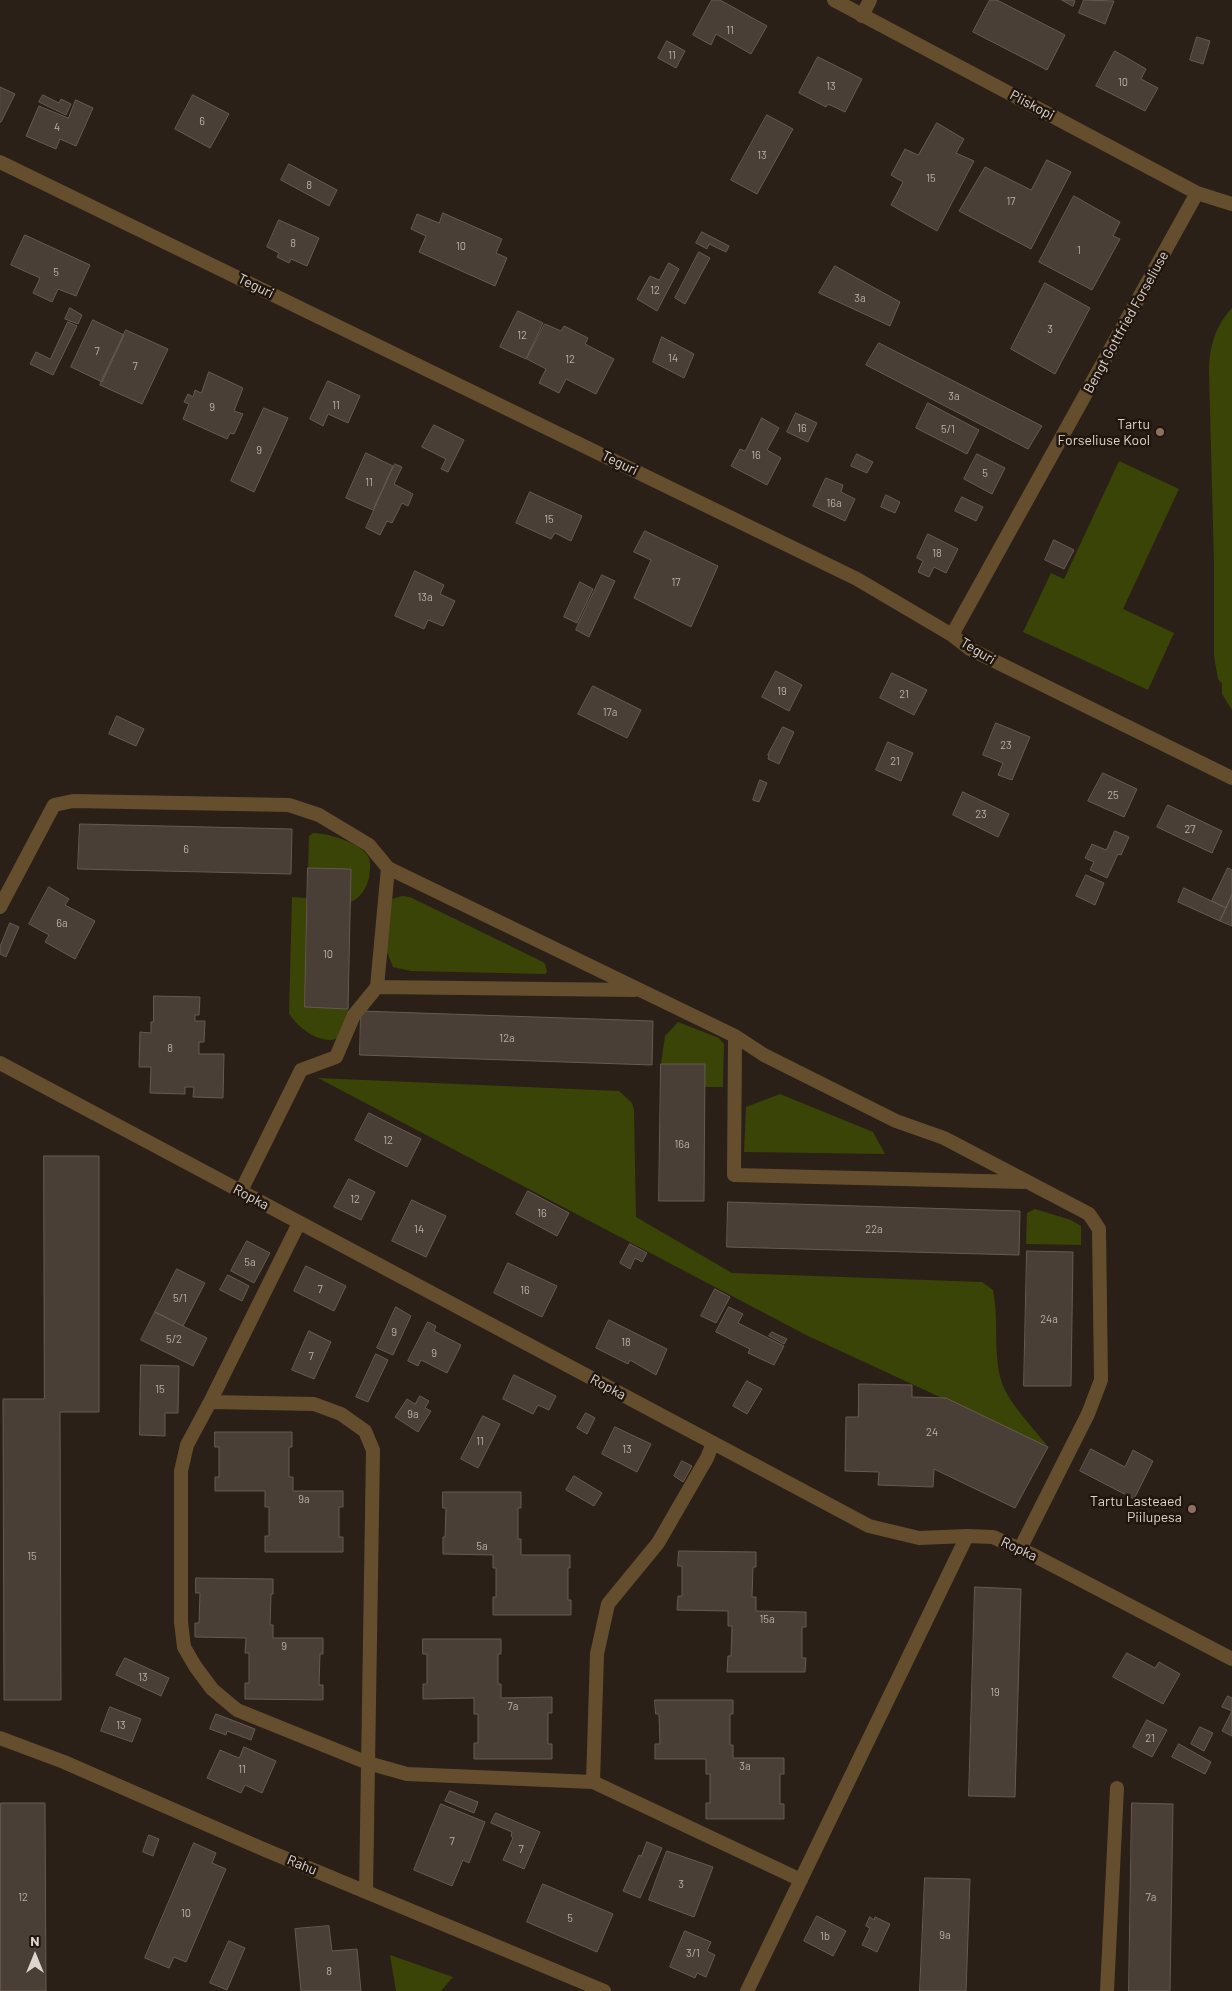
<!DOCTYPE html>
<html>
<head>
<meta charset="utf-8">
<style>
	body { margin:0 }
	#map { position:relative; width:1232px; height:1991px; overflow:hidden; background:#2a2017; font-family:Barlow,sans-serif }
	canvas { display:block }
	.north { position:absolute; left:10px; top:1931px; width:50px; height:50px; -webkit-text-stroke:4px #20160e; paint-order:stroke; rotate:0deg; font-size:14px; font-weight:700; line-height:20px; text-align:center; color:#ddd5d0 }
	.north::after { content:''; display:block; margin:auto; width:18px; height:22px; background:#ddd5d0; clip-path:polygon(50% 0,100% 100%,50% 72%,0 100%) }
</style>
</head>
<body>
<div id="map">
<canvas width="1232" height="1991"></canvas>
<div class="north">N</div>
</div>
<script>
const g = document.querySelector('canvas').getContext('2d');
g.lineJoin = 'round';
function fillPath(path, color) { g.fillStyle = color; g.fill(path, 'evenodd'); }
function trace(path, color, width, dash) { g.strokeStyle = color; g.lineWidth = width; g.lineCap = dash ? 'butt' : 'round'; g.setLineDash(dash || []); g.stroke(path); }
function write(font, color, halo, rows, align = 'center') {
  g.font = font + ' Barlow,sans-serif'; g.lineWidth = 5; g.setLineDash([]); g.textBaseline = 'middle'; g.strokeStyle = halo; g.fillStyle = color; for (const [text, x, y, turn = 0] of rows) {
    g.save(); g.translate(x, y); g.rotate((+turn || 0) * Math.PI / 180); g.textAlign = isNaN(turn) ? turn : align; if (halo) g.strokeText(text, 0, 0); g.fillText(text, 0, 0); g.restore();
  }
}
fillPath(new Path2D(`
	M1232 308V710L1222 694V684L1218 679 1214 656V564L1209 372C1209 348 1215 326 1232 308Z
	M1119 461 1179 489 1123 609 1174 633 1148 690 1023 632 1051 573 1064 579Z
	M313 833C328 833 362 843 369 858 371 864 370 871 369 878 366 889 361 897 351 902V869L308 868 309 836Z
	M402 896 410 897 543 962 545 964 547 972 545 974 411 971 393 967 384 945 388 902 392 899Z
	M292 897 307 898 305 1007 348 1009C348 1013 349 1020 348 1025 338 1056 299 1032 289 1013Z
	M678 1022 719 1038 724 1044 723 1087H705V1064H661L665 1036Z
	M318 1078 619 1091 632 1103 634 1110 636 1217 732 1273 982 1282 993 1290C999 1319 993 1351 1001 1380 1007 1402 1034 1428 1048 1447L808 1336Z
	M780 1094 873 1132 885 1154 744 1152 746 1107Z
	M1035 1209 1071 1220 1081 1226V1245L1026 1244 1027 1213Z
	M390 1955 453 1977 441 1991H396Z`), '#394406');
const building = new Path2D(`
	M712 0H720L767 26 751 54 716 34 711 45 693 35Z
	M990 0H997L1065 35 1047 70 973 32Z
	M1062 0H1073L1075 1 1073 6Z
	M1084 0 1114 1 1105 24 1079 13Z
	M1197 37 1210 41 1203 64 1190 60Z
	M667 41 685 51 676 68 658 58Z
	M1115 51 1146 69 1141 79 1158 88 1145 111 1096 86Z
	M818 57 862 79 845 112 828 104 826 107 799 93Z
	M0 87 15 94 1 122H0Z
	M43 95 59 103 61 99 71 104 66 115 39 102Z
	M193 95 229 114 210 148 175 129Z
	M76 100 93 108 76 146 60 139 56 149 26 136 39 106 68 118Z
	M767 115 793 129 757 194 731 180Z
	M937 123 964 139 956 153 974 161 937 231 891 205 903 182 891 175 905 149 918 155Z
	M1047 160 1071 172 1031 249 959 211 985 167 1031 190Z
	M289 164 337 190 329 206 281 180Z
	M1074 196 1120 222 1113 236 1120 239 1092 290 1039 262Z
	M443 213 502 239 496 253 507 258 495 286 419 252 426 236 411 229 417 214 439 223Z
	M279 220 319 238 307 266 291 259 289 263 277 257 279 253 267 247Z
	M702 232 729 246 726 252 709 244 707 249 696 243Z
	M25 235 90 265 76 296 58 289 52 302 33 293 40 278 11 265Z
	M699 252 710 258 685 304 675 298Z
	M669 263 679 269 657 311 637 299 650 276 659 280Z
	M835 266 900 302 890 326 819 293Z
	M1045 283 1090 308 1055 374 1011 349Z
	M70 308 82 315 78 324 65 319Z
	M518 311 543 323 526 359 500 347Z
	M93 320 124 335 102 382 71 367Z
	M68 322 77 326 53 375 30 364 36 352 50 359Z
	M545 324 561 331 564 326 588 338 585 344 614 359 596 394 566 379 559 393 539 383 546 369 527 359Z
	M126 330 168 349 142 404 100 385Z
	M662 337 694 354 684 378 653 362Z
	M879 343 1042 426 1028 449 866 365Z
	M209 372 243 388 234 411 243 414 234 434 230 433 227 439 183 419 189 404 184 402 188 394 193 397 195 390 201 393Z
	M328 381 360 396 348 423 328 414 323 426 310 419Z
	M928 403 979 430 967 454 916 428Z
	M264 408 288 418 254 492 231 481Z
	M796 413 817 423 808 442 787 432Z
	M762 418 779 428 767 450 781 458 767 485 731 466 740 449 745 451Z
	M434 425 464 440 448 472 441 469 446 459 422 447Z
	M366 453 393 466 373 510 346 498Z
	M857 454 873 462 867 473 851 466Z
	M977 454 1005 468 992 494 964 479Z
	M395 464 402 467 394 484 413 494 408 506 402 503 392 523 387 521 380 535 366 528Z
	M826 478 843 485 841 492 855 499 845 521 813 506Z
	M530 492 582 516 571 541 555 533 551 539 516 523Z
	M886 495 900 502 895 513 881 507Z
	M962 497 983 507 976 521 955 511Z
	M645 531 718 566 691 627 634 598 651 560 634 552Z
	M928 534 958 549 946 573 934 567 929 577 918 572 923 561 917 558Z
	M1054 540 1074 550 1064 569 1045 560Z
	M415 571 444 585 440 594 455 601 443 626 428 620 424 629 395 616Z
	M602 575 615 581 589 637 576 630Z
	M580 582 593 589 577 623 564 617Z
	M776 671 802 685 789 711 762 697Z
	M892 673 927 690 914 715 880 698Z
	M593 686 641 710 627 738 578 714Z
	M117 716 144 729 136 746 109 734Z
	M996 723 1030 737 1012 780 998 775 1003 763 983 755Z
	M783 727 794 732 779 764 768 759 769 755H768Z
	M888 742 913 753 901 781 876 770Z
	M1103 773 1137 789 1124 817 1088 801Z
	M760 780 767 783 759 802 753 800Z
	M963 792 1009 814 998 837 953 815Z
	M1168 805 1222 831 1212 853 1157 827Z
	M80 824 292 829 291 874 78 869Z
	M1115 831 1129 837 1121 855 1118 854 1107 878 1090 870 1094 862 1085 858 1092 844 1106 850Z
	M308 868 351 869 348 1009 305 1007Z
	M1228 868 1232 870V895L1226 908 1212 901Z
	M1086 875 1104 883 1095 905 1076 896Z
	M49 887 69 899 65 905 95 921 75 959 45 942 49 935 29 924Z
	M1184 888 1226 908 1220 921 1178 902Z
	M1232 895V926L1220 921Z
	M10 923 19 927 6 957 0 954V947Z
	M154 996 200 997 199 1015H195V1021H205L204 1042H199V1054H224L223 1098 193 1097 194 1087H185V1094L150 1093 151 1067H139L140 1032 151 1033V1022H153Z
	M361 1011 653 1021 652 1065 360 1055Z
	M661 1064H705L704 1201H659Z
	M369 1113 421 1139 407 1167 355 1140Z
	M44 1156H99V1412H60L61 1700H4L3 1399H44Z
	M349 1179 375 1192 361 1220 334 1207Z
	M528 1191 569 1213 557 1236 516 1214Z
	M412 1200 446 1216 426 1257 392 1241Z
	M728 1202 1020 1211 1019 1255 727 1247Z
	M247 1241 270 1253 254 1283 231 1271Z
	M630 1244 647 1253 642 1262 635 1258 630 1269 620 1263Z
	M1027 1251 1073 1252 1071 1386H1024Z
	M508 1263 557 1286 542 1317 494 1293Z
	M306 1266 346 1286 334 1311 294 1291Z
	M177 1269 205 1283 183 1326 155 1312Z
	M228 1275 249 1286 242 1301 220 1290Z
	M715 1289 730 1297 716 1323 701 1316Z
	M396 1307 411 1316 393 1355 377 1348Z
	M729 1307 743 1314 738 1323 784 1346 774 1365 748 1353 750 1349 716 1332Z
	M155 1312 207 1338 193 1366 141 1340Z
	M609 1320 667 1349 656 1375 630 1360 628 1364 596 1348Z
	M428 1322 436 1326 434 1331 461 1345 447 1373 421 1360 418 1366 408 1361Z
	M309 1331 331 1342 314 1379 292 1370Z
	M772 1332 787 1339 784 1344 769 1336Z
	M376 1354 388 1360 368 1402 356 1397Z
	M141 1365 179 1366 178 1413H165V1436L140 1435Z
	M514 1375 556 1396 549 1410 538 1405 533 1414 503 1399Z
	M747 1381 762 1389 747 1414 733 1406Z
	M859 1384 912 1385V1397L946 1398 1048 1447 1015 1508 934 1469 933 1487 878 1485 879 1472 845 1471 846 1417H858Z
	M420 1396 429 1401 425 1408 431 1411 418 1432 395 1417 407 1399 415 1404Z
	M586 1413 595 1418 587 1434 577 1428Z
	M483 1416 500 1424 478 1468 461 1459Z
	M615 1427 651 1444 637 1472 602 1454Z
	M215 1432H292V1447H289V1477H293V1491H343V1507H339V1537H343V1552H265V1536H269V1507H265V1491H215V1477H219V1447H215Z
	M1091 1449 1125 1467 1133 1450 1153 1461 1134 1499 1080 1471Z
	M682 1461 692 1466 683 1482 674 1476Z
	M574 1476 602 1493 594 1506 566 1490Z
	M443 1492H521V1508H518V1539H521V1555H570V1568H568V1600H571V1615H493V1597H496V1568H493V1555L443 1554V1537H445L446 1508H443Z
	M679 1551 756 1552V1567H753L752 1597H756V1611L806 1612V1627H802V1658H806L805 1672H727L728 1656H731L732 1626H728V1611L677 1610 678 1596H682V1566H678Z
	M196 1578 273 1579V1594H271L270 1625H273V1638H323V1654H320L319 1685H323V1700L245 1699V1683H249V1653H245L246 1638 195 1637V1623H199L200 1593H196Z
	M975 1587 1021 1589 1015 1797 969 1796Z
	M423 1639H501V1654H498V1684H501V1698L552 1697V1713H548V1744H552V1759H474V1743H478V1714H474V1698L423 1699V1684H427V1654H423Z
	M1127 1653 1155 1668 1159 1662 1180 1674 1163 1704 1113 1677Z
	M125 1658 169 1678 161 1696 116 1675Z
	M1228 1696 1232 1698V1736L1222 1731 1232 1711 1222 1707Z
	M655 1700H733V1714H730V1745H733V1758H784V1774H780V1804H784V1819H706V1803H710V1774H706V1759H655V1744H660L659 1714H656Z
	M110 1707 141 1719 132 1742 101 1731Z
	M216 1714 255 1729 251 1740 227 1731 226 1735 210 1729Z
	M1147 1720 1167 1730 1152 1757 1133 1747Z
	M1200 1727 1213 1733 1204 1751 1191 1744Z
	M1179 1744 1211 1762 1205 1774 1172 1757Z
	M244 1747 276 1761 262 1793 245 1785 241 1793 207 1778 220 1750 239 1758Z
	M450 1791 478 1802 474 1813 445 1801Z
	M1 1803H45L46 1991H1Z
	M1132 1803 1173 1804 1170 1991H1129Z
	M441 1804 485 1822 469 1863 463 1860 452 1886 414 1870Z
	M496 1813 540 1832 524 1869 503 1860 513 1838 511 1836 512 1832 491 1823Z
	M149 1835 159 1839 153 1856 143 1852Z
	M647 1842 662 1848 640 1898 623 1891 639 1855 641 1856Z
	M194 1843 216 1853 212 1863 226 1869 186 1962 174 1957 169 1968 145 1958Z
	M667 1851 713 1867 694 1917 649 1900Z
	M925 1878 970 1879 966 1991H920Z
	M543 1884 613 1914 597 1952 527 1922Z
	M817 1916 846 1931 833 1956 804 1941Z
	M870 1917 874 1920 875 1917 890 1924 877 1952 862 1945 870 1928 866 1926Z
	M329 1926 332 1951 357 1949 361 1991H301L295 1929Z
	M685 1931 711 1942 707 1951 715 1955 706 1977 697 1973 695 1978 670 1967Z
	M229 1941 245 1948 227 1990 210 1983Z`);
fillPath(building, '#4a3f36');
trace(building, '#675a51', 1);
trace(new Path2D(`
	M834 0 1197 193 1232 204
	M862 16 870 0
	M952 635 1197 193
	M388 868 377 987 634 990
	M0 907 54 805 73 801 289 805 319 815 369 845 388 868 735 1036 764 1055 896 1121 944 1138 1089 1214 1099 1229 1101 1380 1088 1414 1020 1549
	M735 1036 734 1175 1024 1182
	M0 1063 869 1526 919 1538 967 1536 993 1537 1035 1556 1232 1659
	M241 1191 301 1070 336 1057 354 1015 377 987
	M210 1402 299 1223
	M0 1738 64 1762 263 1849 604 1991
	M593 1782 801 1880
	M366 1892C368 1744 371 1597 373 1450L365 1431 341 1414 314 1404 210 1402 187 1445 181 1471V1622L184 1647 195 1666 212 1689 237 1710 368 1763 407 1774 593 1782 597 1654 608 1604 658 1543 707 1458 713 1443
	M747 1991 967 1536
	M1107 1991 1117 1788`), '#654e2d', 14);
trace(new Path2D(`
	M0 162 857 579 952 635 970 649 1232 778`), '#654e2d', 14);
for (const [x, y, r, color] of [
	[1160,432,5,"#8d6e63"],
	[1192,1509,5,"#8d6e63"]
]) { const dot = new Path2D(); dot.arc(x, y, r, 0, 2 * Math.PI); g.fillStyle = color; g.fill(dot); trace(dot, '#20160e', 2); }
write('11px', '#b8b0aa', null, [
	["11",730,30],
	["11",672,55],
	["10",1123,82],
	["13",831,86],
	["6",202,121],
	["4",57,127],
	["13",762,155],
	["15",931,178],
	["8",309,185],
	["17",1011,201],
	["8",293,243],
	["10",461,246],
	["1",1079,250],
	["5",56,272],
	["12",655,290],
	["3a",860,298],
	["3",1050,329],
	["12",522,335],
	["7",97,351],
	["14",673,358],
	["12",570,359],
	["7",135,366],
	["3a",954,396],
	["11",336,405],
	["9",212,407],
	["16",802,428],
	["5/1",948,429],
	["9",259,450],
	["16",756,455],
	["5",985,473],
	["11",369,482],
	["16a",834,503],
	["15",549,519],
	["18",937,553],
	["17",676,582],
	["13a",425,597],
	["19",782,691],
	["21",904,694],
	["17a",610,712],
	["23",1006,745],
	["21",895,761],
	["25",1113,795],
	["23",981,814],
	["27",1190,829],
	["6",186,849],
	["6a",62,923],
	["10",328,954],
	["12a",507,1038],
	["8",170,1048],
	["12",388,1140],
	["16a",682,1144],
	["12",355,1199],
	["16",542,1213],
	["14",419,1229],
	["22a",874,1229],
	["5a",250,1262],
	["7",320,1289],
	["16",525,1290],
	["5/1",180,1298],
	["24a",1049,1319],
	["9",394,1332],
	["5/2",174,1339],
	["18",626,1342],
	["9",434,1353],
	["7",311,1356],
	["15",160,1389],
	["9a",413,1414],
	["24",932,1432],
	["11",480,1441],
	["13",627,1449],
	["9a",304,1499],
	["5a",482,1546],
	["15",32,1556],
	["15a",767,1619],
	["9",284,1646],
	["13",143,1677],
	["19",995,1692],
	["7a",513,1706],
	["13",121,1725],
	["21",1150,1738],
	["3a",745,1766],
	["11",242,1769],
	["7",452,1841],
	["7",521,1849],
	["3",681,1884],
	["12",23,1897],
	["7a",1151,1897],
	["10",186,1913],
	["5",570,1918],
	["9a",945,1935],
	["1b",825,1936],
	["3/1",693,1953],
	["8",329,1971]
]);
write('14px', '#ddd5d0', '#20160e', [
	["Piiskopi",1032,105,28],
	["Teguri",256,286,26],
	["Bengt Gottfried Forseliuse",1126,322,-61],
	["Teguri",620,463,26],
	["Teguri",978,651,31],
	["Ropka",251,1197,28],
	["Ropka",608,1387,28],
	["Ropka",1019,1549,25],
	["Rahu",302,1865,22]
]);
write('14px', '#ddd5d0', '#20160e', [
	["Tartu",1150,424],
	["Forseliuse Kool",1150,440],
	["Tartu Lasteaed",1182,1501],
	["Piilupesa",1182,1517]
], 'right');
</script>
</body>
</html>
